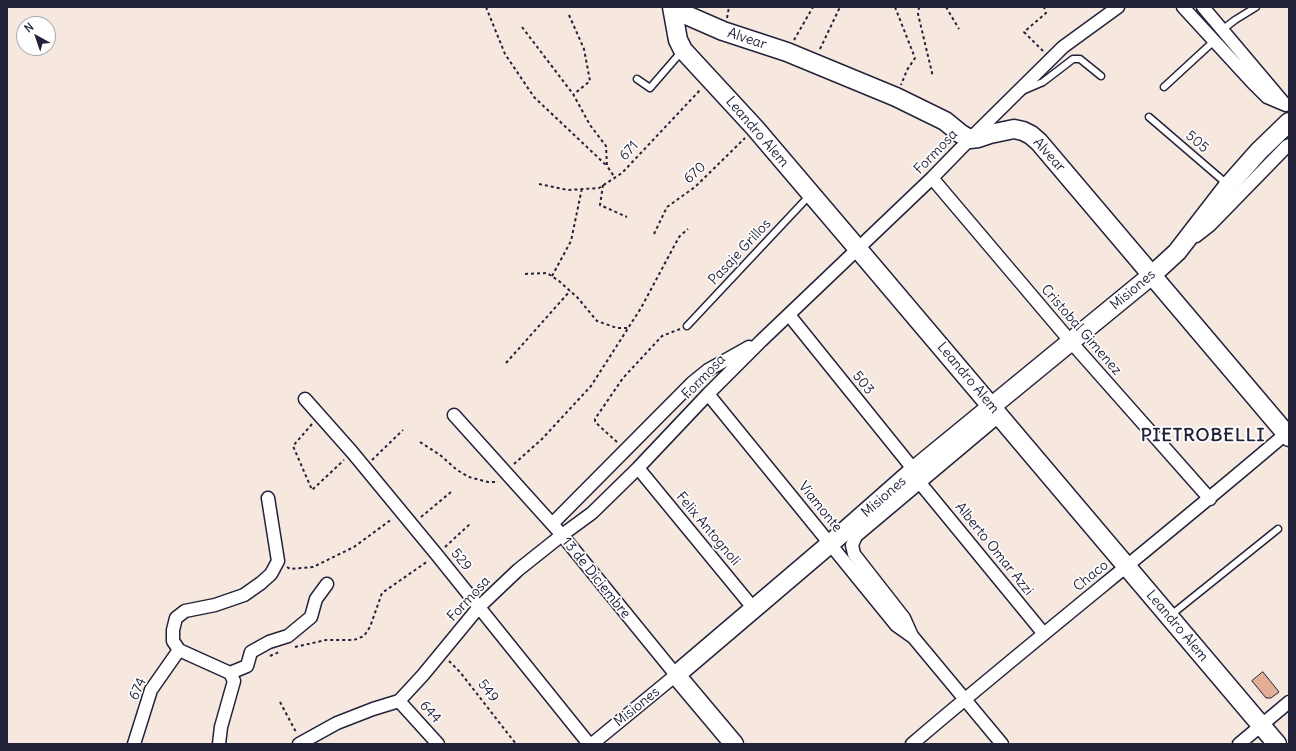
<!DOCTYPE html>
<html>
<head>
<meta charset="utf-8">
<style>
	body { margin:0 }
	#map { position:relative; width:1296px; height:751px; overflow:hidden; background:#f6e7df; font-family:Delius,sans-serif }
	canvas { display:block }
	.frame { position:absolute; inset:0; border:8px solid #22223b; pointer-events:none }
	.north { position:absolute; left:16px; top:16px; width:40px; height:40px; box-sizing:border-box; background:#fff; border:1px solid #a7a7b1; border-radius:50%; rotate:320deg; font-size:11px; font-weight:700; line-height:16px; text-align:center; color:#22223b }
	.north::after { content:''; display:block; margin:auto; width:14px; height:18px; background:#22223b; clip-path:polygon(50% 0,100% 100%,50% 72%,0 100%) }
</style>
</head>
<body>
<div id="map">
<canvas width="1296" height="751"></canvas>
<div class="frame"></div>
<div class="north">N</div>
</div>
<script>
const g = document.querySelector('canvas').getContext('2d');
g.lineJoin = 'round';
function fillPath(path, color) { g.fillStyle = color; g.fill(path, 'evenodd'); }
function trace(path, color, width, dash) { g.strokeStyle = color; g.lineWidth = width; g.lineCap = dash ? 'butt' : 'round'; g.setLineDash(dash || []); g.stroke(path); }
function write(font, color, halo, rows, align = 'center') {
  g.font = font + ' Delius,sans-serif'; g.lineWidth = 3.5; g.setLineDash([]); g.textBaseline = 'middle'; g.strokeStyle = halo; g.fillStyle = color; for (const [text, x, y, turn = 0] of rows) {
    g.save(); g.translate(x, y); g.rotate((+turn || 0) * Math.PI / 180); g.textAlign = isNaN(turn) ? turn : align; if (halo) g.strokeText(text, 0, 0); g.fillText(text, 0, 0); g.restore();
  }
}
const building = new Path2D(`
	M1263 672 1279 692 1271 698H1266L1252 681Z`);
fillPath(building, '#e2ae95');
trace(building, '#22223b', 1);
const lane = new Path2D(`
	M1222 30 1235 20 1256 7
	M637 79 650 88 682 51
	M1164 87 1214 41
	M1022 91 1043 82 1073 59H1080L1101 76
	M1149 117 1227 184
	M687 326 810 195
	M1171 615 1278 529`);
const street = new Path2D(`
	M1183 7 1252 82 1267 97 1286 105
	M1203 7 1284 103
	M932 178 1071 342 1210 499
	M1196 236 1210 225 1287 146 1289 145
	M789 315 914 470
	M708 394 896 625 913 637 1002 744
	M305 399 352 452 437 555 589 744
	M454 415 562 535 676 675 592 744
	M638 468 754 609
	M920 483 1044 634
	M552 524 692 383 708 370 749 347
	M912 636 904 618 854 554 852 545 856 536 1000 415
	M230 673 247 666 251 652 269 642 288 636 311 617 316 599 327 584
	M399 701 438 744
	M134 744 151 690 179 650
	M219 744 221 727 234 681 230 673 179 650 173 641V630L176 618 185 611 215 605 244 595 261 583 271 574 278 561 268 498
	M299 744 337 723 373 709 399 701 423 675 479 607 518 570 562 535 592 513 638 468 708 394 761 341 932 178 970 139 1063 47 1118 7
	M912 744C1036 638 1165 537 1289 431
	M1239 744 1289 702`);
const secondary = new Path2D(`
	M672 7 678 40 683 50 755 128 858 249 1277 744
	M672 7 684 14 723 31 787 52 896 97 945 121 961 134 970 139 978 138 990 134 1014 129 1023 131 1031 135 1039 142 1289 437
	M734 744 676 675 831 543 914 470 1152 275 1177 252 1228 186 1259 151 1289 122`);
trace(lane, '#22223b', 9);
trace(street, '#22223b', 15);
trace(secondary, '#22223b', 21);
trace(new Path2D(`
	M486 7 505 54 534 97 607 166
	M895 7 915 58 907 70 901 85
	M919 7 918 14 933 77
	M946 7 959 29
	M569 15 584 49 590 81 574 94
	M727 18 729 7
	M522 27 573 94 590 125 606 146 607 166 615 178
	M794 40 813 7
	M820 49 840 7
	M1043 51 1024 32 1046 13 1044 7
	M539 184 568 190 599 188 622 173 701 89
	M603 185 600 205 627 217
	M654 234 667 207 695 187 745 138
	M525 274 547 273 559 281 577 297 597 321 617 328H628
	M552 276 571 241 582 188
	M506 363 570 291
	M312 424 293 446 312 490 344 460
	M420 442 440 455 457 470 469 477 488 482H498
	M617 442 595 422V419L623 378 662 336 680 329
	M372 460 403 430
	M514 464 542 439 591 386 641 308 679 237 688 229
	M421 517 451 492
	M445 547 471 523
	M287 567 290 569 313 567 354 547 392 519
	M295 647 326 640H354L364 636 370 627 382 593 428 561
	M270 656 279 652
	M449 661 460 672 516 744
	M280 702 296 732`), '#22223b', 2, [3, 3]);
trace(lane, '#fff', 6);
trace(street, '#fff', 12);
trace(secondary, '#fff', 18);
write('14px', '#22223b', '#fff', [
	["Alvear",747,39,18],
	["Leandro Alem",757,132,49],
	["505",1197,142,41],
	["671",629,151,-47],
	["Formosa",936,152,-46],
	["Alvear",1049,155,48],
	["670",695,173,-42],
	["Pasaje Grillos",740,252,-47],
	["Misiones",1133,290,-40],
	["Cristobal Gimenez",1081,330,49],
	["Formosa",704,377,-46],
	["Leandro Alem",968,378,50],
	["503",863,383,51],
	["Misiones",884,497,-41],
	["Viamonte",820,507,51],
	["Felix Antognoli",708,529,50],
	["Alberto Omar Azzi",994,549,51],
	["529",461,560,51],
	["Chaco",1091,576,-39],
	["13 de Diciembre",596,578,51],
	["Formosa",469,599,-47],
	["Leandro Alem",1177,626,50],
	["674",138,689,-66],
	["549",488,691,52],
	["Misiones",637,707,-39],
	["644",430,712,48]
]);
g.letterSpacing = '1px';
write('bold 18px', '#22223b', '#fff', [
	["PIETROBELLI",1203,436]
]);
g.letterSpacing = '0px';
</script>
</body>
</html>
